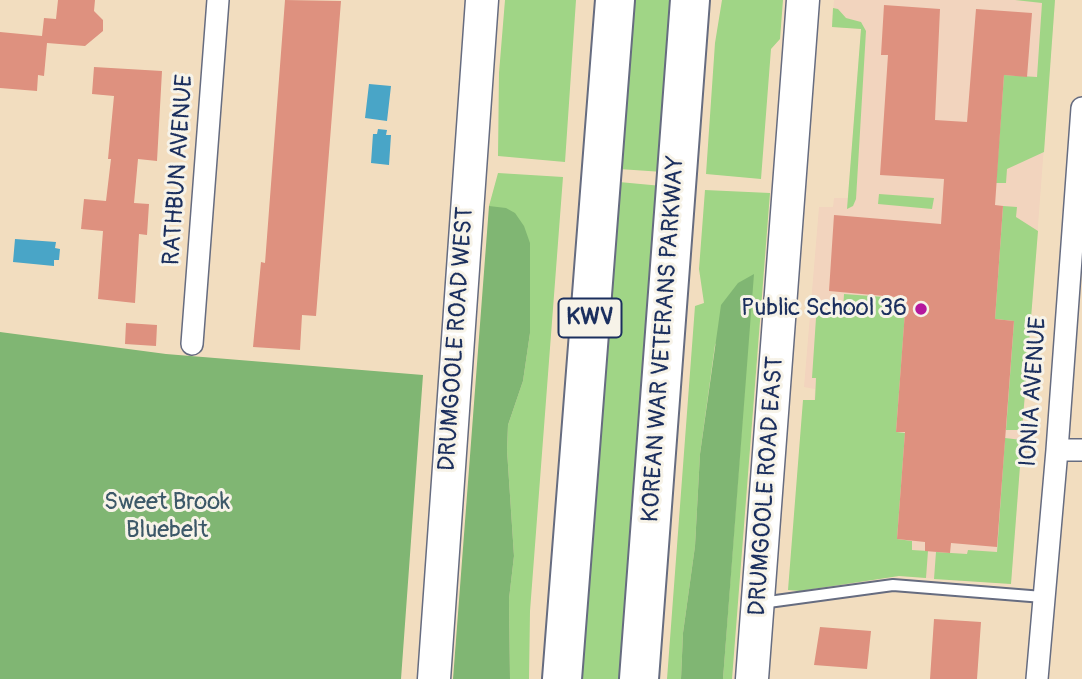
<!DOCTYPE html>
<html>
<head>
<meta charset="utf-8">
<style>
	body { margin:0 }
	canvas { display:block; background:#f2ddbf }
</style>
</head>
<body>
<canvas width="1082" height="679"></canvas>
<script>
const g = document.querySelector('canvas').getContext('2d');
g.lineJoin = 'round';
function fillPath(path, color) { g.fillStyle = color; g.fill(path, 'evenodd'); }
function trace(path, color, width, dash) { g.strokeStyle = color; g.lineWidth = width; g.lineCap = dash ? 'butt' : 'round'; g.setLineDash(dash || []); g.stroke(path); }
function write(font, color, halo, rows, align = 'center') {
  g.font = font + ' Pangolin,sans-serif'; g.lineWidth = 6; g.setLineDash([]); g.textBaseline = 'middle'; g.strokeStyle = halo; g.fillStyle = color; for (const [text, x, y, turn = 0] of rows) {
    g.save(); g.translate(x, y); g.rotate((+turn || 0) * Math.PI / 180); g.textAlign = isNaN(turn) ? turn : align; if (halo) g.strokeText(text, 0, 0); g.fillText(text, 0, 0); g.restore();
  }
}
fillPath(new Path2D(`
	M834 0H1055L1011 584 899 576 800 591 815 389 804 387 819 207H833L834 198H848L861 29 832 27Z`), '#f2d4be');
fillPath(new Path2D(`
	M505 0H576L565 162 498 156 499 73Z
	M633 0H676L663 172 619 169Z
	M722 0H783L780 39 771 49 761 179 706 174 715 43Z
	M1015 0H1055L1044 152 1007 169 1006 183H996L1004 75 1037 77 1042 3Z
	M833 8 838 9 846 18 861 22 866 31 856 199 853 206 847 209 861 29 832 27Z
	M498 173 563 177 530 611 529 679H510L509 599 514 556 507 450 508 425 523 381 530 333 489 206Z
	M619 182 662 186 624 679H581Z
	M705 190 770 193 732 679H723L753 275 715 345 700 454 695 546 683 633 681 679H667L695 306 704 303 699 269Z
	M879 194 934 198 932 209 878 204Z
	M1003 206 1017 207 1016 217 1038 231 1022 430H1006L1014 321 995 319Z
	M844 294 925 300 905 313 896 432 905 433 897 539 912 541V550L928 551 926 578 899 576 800 591 788 590 803 400H815L816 378H812L816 318 823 310 843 311Z
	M1005 438 1022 440 1011 584 934 579 936 552 967 554 968 550 997 552Z`), '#a0d586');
fillPath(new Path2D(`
	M489 206 506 208 515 213 524 226 530 243V333L523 381 508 425 507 450 514 556 509 599 510 679H453Z
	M754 274 723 679H681L683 633 695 546 700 454 721 305 738 283Z
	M0 332 166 354 423 375 401 679H0Z`), '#80b673');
fillPath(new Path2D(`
	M369 84 391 86 387 121 365 118Z
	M378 129 387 130 386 135H391L389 165 371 163 373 134H377Z
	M15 239 56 242 55 248 60 249 59 260H54V266L13 262Z`), '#49a5c7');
fillPath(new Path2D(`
	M58 0H95L94 11 103 20V31L85 46 47 43 44 76 38 75 37 91 0 88V32L42 36 44 18 56 19Z
	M285 0 341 1 316 316 302 315 300 350 253 347 261 262 265 263Z
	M884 5 940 9 935 120 967 122 976 9 1032 13 1027 77 1004 75 995 205 1003 206 995 319 1014 321 997 547 951 543 950 553 925 551V542L897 539 905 432H896L906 298 829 291 834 215 941 224 944 179 880 175 888 55H881Z
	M94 67 162 71 157 161 138 159 134 203 149 204 147 235 139 234 135 303 98 299 103 231 81 229 84 199 106 201 111 159H108L114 96 92 94Z
	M126 323 157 325 156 346 125 344Z
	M934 619 981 622 977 679H930Z
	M820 627 871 631 867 669 814 665Z`), '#de917f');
const lane = new Path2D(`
	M761 603 893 585 1043 597`);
const street = new Path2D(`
	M192 344 218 0
	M1057 450H1082
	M1037 679 1057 450 1082 108`);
const secondary = new Path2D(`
	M434 679 482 0
	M752 679 803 0`);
const highway = new Path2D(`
	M562 679 615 0
	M639 679 690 0`);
trace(lane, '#666c80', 14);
trace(street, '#666c80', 24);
trace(secondary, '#666c80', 35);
trace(highway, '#666c80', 42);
trace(lane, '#fff', 10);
trace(street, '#fff', 21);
trace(secondary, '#fff', 32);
trace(highway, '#fff', 38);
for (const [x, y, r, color] of [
	[921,309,7,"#b5179e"]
]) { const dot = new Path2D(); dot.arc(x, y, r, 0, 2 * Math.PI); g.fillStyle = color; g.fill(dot); trace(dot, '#f7f3e8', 2.5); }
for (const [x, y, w] of [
	[590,318,63]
]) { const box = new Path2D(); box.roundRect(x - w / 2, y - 19.5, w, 39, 5); g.fillStyle = '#f7f3e8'; g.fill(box); trace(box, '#1b2f5e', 2); }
write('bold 23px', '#1b2f5e', null, [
	["KWV",590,318]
]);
write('24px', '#1b2f5e', '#f7f3e8', [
	["RATHBUN AVENUE",179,170,-86],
	["DRUMGOOLE ROAD WEST",457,339,-86],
	["KOREAN WAR VETERANS PARKWAY",664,339,-86],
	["IONIA AVENUE",1034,392,-86],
	["DRUMGOOLE ROAD EAST",767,486,-86]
]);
write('24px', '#1b2f5e', '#f7f3e8', [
	["Public School 36",907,309]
], 'right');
write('24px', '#3c5868', '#f7f3e8', [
	["Sweet Brook",167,503],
	["Bluebelt",167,531]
]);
</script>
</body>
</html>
